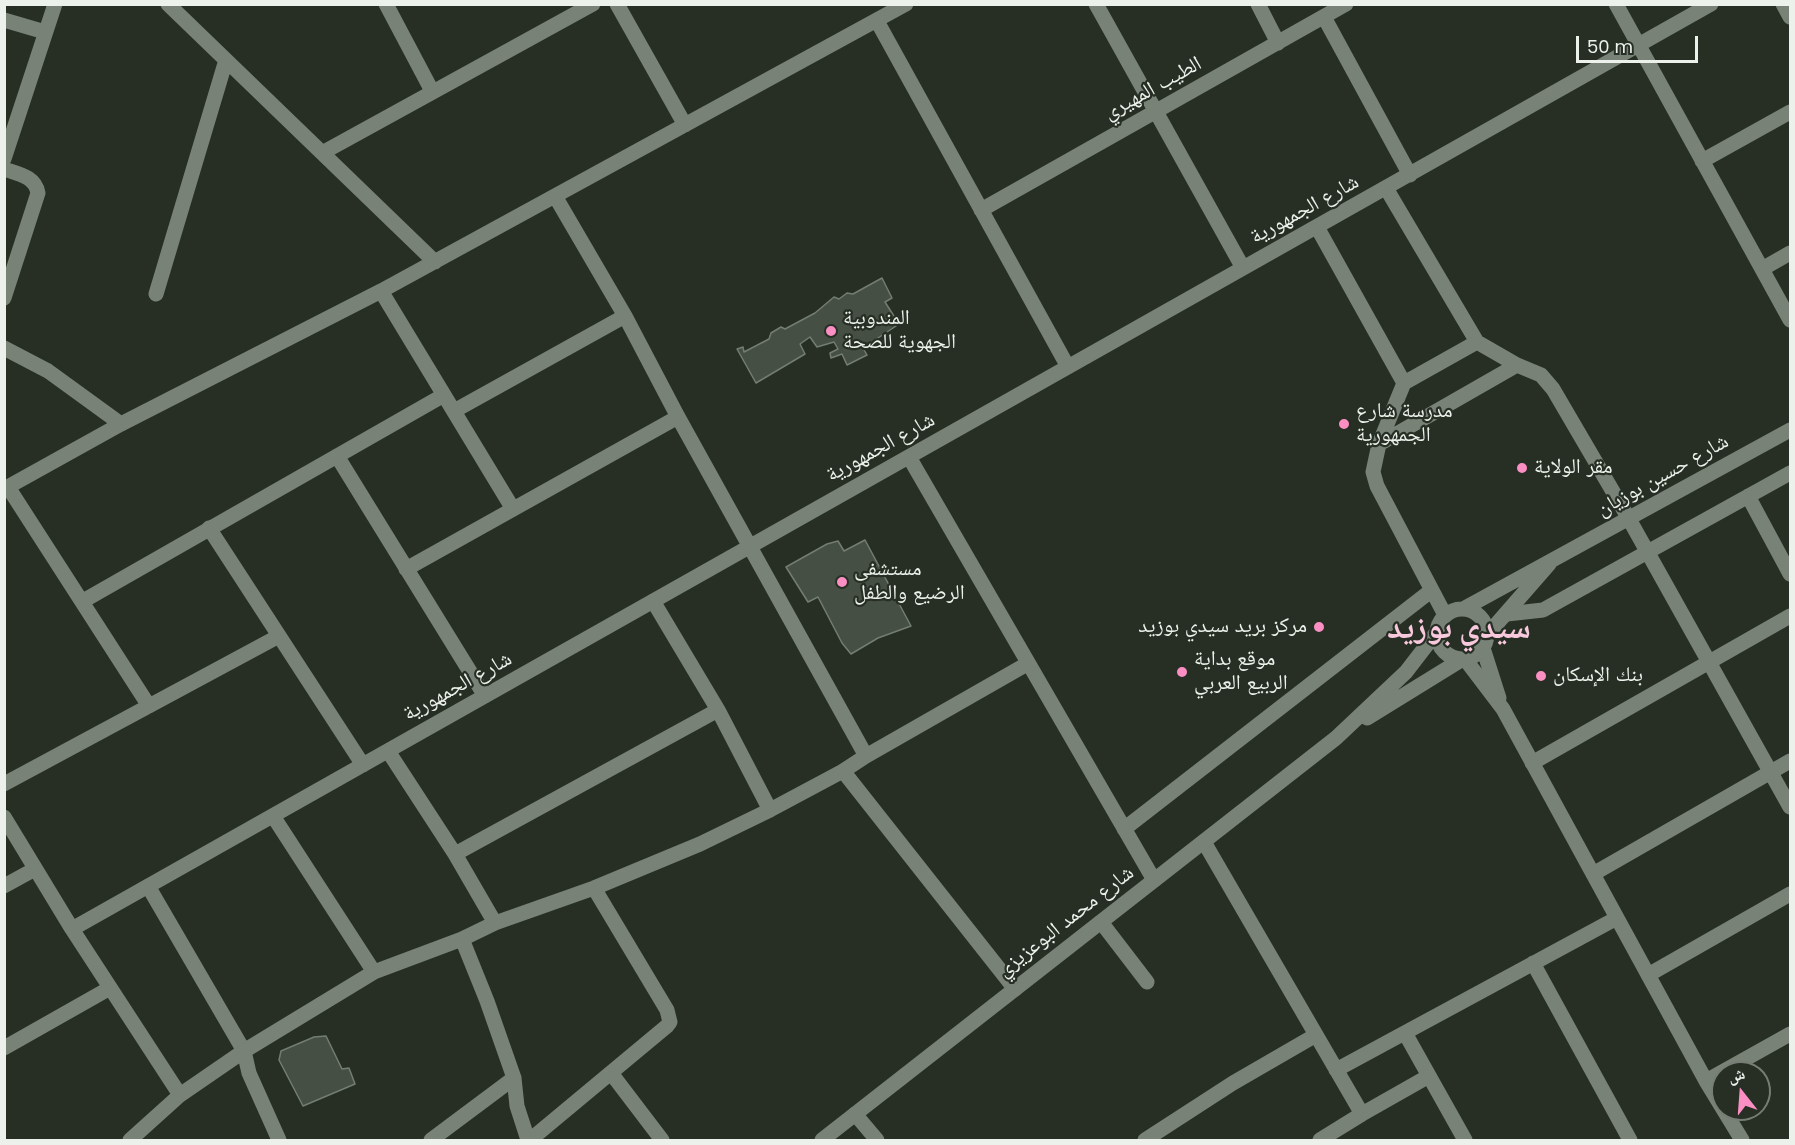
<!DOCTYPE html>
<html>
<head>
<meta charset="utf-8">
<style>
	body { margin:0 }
	#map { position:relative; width:1795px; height:1145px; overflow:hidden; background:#272f25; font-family:Poppins,"Noto Naskh Arabic",sans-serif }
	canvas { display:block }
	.frame { position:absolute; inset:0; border:6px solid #ecf2eb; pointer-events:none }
	.north { position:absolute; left:1711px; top:1061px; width:60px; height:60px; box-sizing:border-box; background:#272f25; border:2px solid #767d74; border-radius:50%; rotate:343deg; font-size:16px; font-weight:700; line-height:24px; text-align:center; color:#ecf2eb }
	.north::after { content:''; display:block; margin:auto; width:21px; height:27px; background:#fb8fc4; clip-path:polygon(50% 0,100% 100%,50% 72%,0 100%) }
	.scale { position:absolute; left:1576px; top:36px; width:122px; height:27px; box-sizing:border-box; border:3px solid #ecf2eb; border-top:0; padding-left:8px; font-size:18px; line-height:21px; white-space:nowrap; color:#ecf2eb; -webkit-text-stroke:4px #272f25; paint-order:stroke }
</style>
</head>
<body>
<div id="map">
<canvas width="1795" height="1145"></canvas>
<div class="frame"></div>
<div class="north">ش</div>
<div class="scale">50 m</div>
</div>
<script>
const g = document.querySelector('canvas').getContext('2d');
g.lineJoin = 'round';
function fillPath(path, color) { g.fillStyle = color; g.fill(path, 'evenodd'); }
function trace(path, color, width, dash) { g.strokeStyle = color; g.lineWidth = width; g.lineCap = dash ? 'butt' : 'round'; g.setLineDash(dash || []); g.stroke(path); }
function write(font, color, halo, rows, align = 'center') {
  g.font = font + ' Poppins,"Noto Naskh Arabic",sans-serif'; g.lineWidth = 4.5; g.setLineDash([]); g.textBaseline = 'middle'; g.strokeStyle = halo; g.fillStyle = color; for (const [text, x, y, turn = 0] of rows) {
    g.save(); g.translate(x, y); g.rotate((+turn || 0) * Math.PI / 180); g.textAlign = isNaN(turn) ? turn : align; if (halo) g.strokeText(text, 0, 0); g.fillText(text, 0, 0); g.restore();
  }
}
const building = new Path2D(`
	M882 278 892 298 885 302 899 324 863 348 867 355 847 365 842 354 831 358 830 353 838 349 834 342 817 347 810 337 800 344 805 354 756 383 737 349 743 347 744 352 769 339 771 333 781 327 785 329 815 313 834 297 839 299 847 293 853 294Z
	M865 540 911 626 878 638 851 654 842 643 818 597 808 602 786 567 827 544 838 541 844 551Z
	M326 1036 342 1069 349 1068 355 1084 303 1106 279 1060 281 1051 314 1037Z`);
fillPath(building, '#464f44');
trace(building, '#737d71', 1.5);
trace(new Path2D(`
	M168 4 435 262
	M386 4 432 91
	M617 4 685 125
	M1096 4 1243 268
	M1258 4 1278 43
	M1616 4 1790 320
	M1783 4 1790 17
	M1324 17 1410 175
	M4 20 45 32
	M877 21 1068 367
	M322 153 593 4
	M4 159 55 4
	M1702 161 1790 112
	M4 169C18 174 35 176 38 193L4 298
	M1386 188 1477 342 1517 365 1541 375 1553 389 1629 519 1790 807
	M555 196 625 316 678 417 866 756
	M981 210 1346 4
	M1317 227 1404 383 1379 444 1373 472 1377 486 1445 615
	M1762 269 1790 253
	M381 291 513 509
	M156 294 226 60
	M4 348 48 371 121 424
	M1404 383 1477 342
	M454 411 625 316
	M1379 444 1517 365
	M337 456 485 696
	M909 457 1154 880
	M8 487 149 706
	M4 489 121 424 381 291 906 4
	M1748 496 1790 574
	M209 528 363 765
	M406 569 678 417
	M83 601 444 395
	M653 601 718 710 770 810
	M1507 614 1543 610 1790 473
	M1483 648 1499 698
	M1465 659 1503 709 1706 1081 1742 1140
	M388 751 455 854 495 923
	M1532 763 1790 616
	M843 771 1015 989
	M4 784 279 636
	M273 816 374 972
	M4 817 72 929 180 1095
	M1124 829 1432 590
	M1204 842 1362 1114
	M455 854 718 710
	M1593 874 1790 761
	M4 886 35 869
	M148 886 244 1051 249 1073 279 1140
	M1101 922 1147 982
	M72 929 1711 4
	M462 939 487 1001 514 1078 517 1106 528 1140
	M1533 963 1630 1140
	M1648 975 1790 894
	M1405 1033 1465 1140
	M4 1048 110 988
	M1336 1070 1617 918
	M611 1073 662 1140
	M1706 1081 1790 1034
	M855 1114 877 1140
	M130 1140 180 1095 244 1051 374 972 462 939 495 923 594 888 700 844 770 810 843 771 866 756 1027 664
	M431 1140 514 1078
	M530 1140 667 1026 670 1022 667 1010 594 888
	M1145 1140 1233 1083 1316 1035
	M1320 1140 1362 1114 1429 1076`), '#788276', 15);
trace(new Path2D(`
	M1437 634a25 25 0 1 1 50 0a25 25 0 1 1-50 0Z
	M1463 609 1790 430
	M1487 635 1549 564
	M1367 718 1461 660
	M822 1140 1336 738 1406 672 1436 633`), '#788276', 15);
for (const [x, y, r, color] of [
	[831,331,6,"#fb8fc4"],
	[1344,424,6,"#fb8fc4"],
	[1522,468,6,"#fb8fc4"],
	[842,582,6,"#fb8fc4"],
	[1319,627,6,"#fb8fc4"],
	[1182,672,6,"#fb8fc4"],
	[1541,676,6,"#fb8fc4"]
]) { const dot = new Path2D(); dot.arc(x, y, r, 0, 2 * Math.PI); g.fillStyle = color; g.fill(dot); trace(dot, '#272f25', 2); }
write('21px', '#ecf2eb', '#272f25', [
	["الطيب المهيري",1153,89,-29],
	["شارع الجمهورية",1305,210,-29],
	["شارع الجمهورية",881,448,-29],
	["شارع حسين بوزيان",1663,476,-29],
	["شارع الجمهورية",458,687,-29],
	["شارع محمد البوعزيزي",1066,922,-38]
]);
write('21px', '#ecf2eb', '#272f25', [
	["المندوبية",843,319],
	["الجهوية للصحة",843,343],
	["مدرسة شارع",1356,412],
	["الجمهورية",1356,436],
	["مقر الولاية",1534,468],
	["مستشفى",854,570],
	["الرضيع والطفل",854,594],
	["مركز بريد سيدي بوزيد",1307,627,"right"],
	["موقع بداية",1194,660],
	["الربيع العربي",1194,684],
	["بنك الإسكان",1553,676]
], 'left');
write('bold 33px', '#f8c8dd', '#272f25', [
	["سيدي بوزيد",1459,630]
]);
</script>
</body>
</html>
